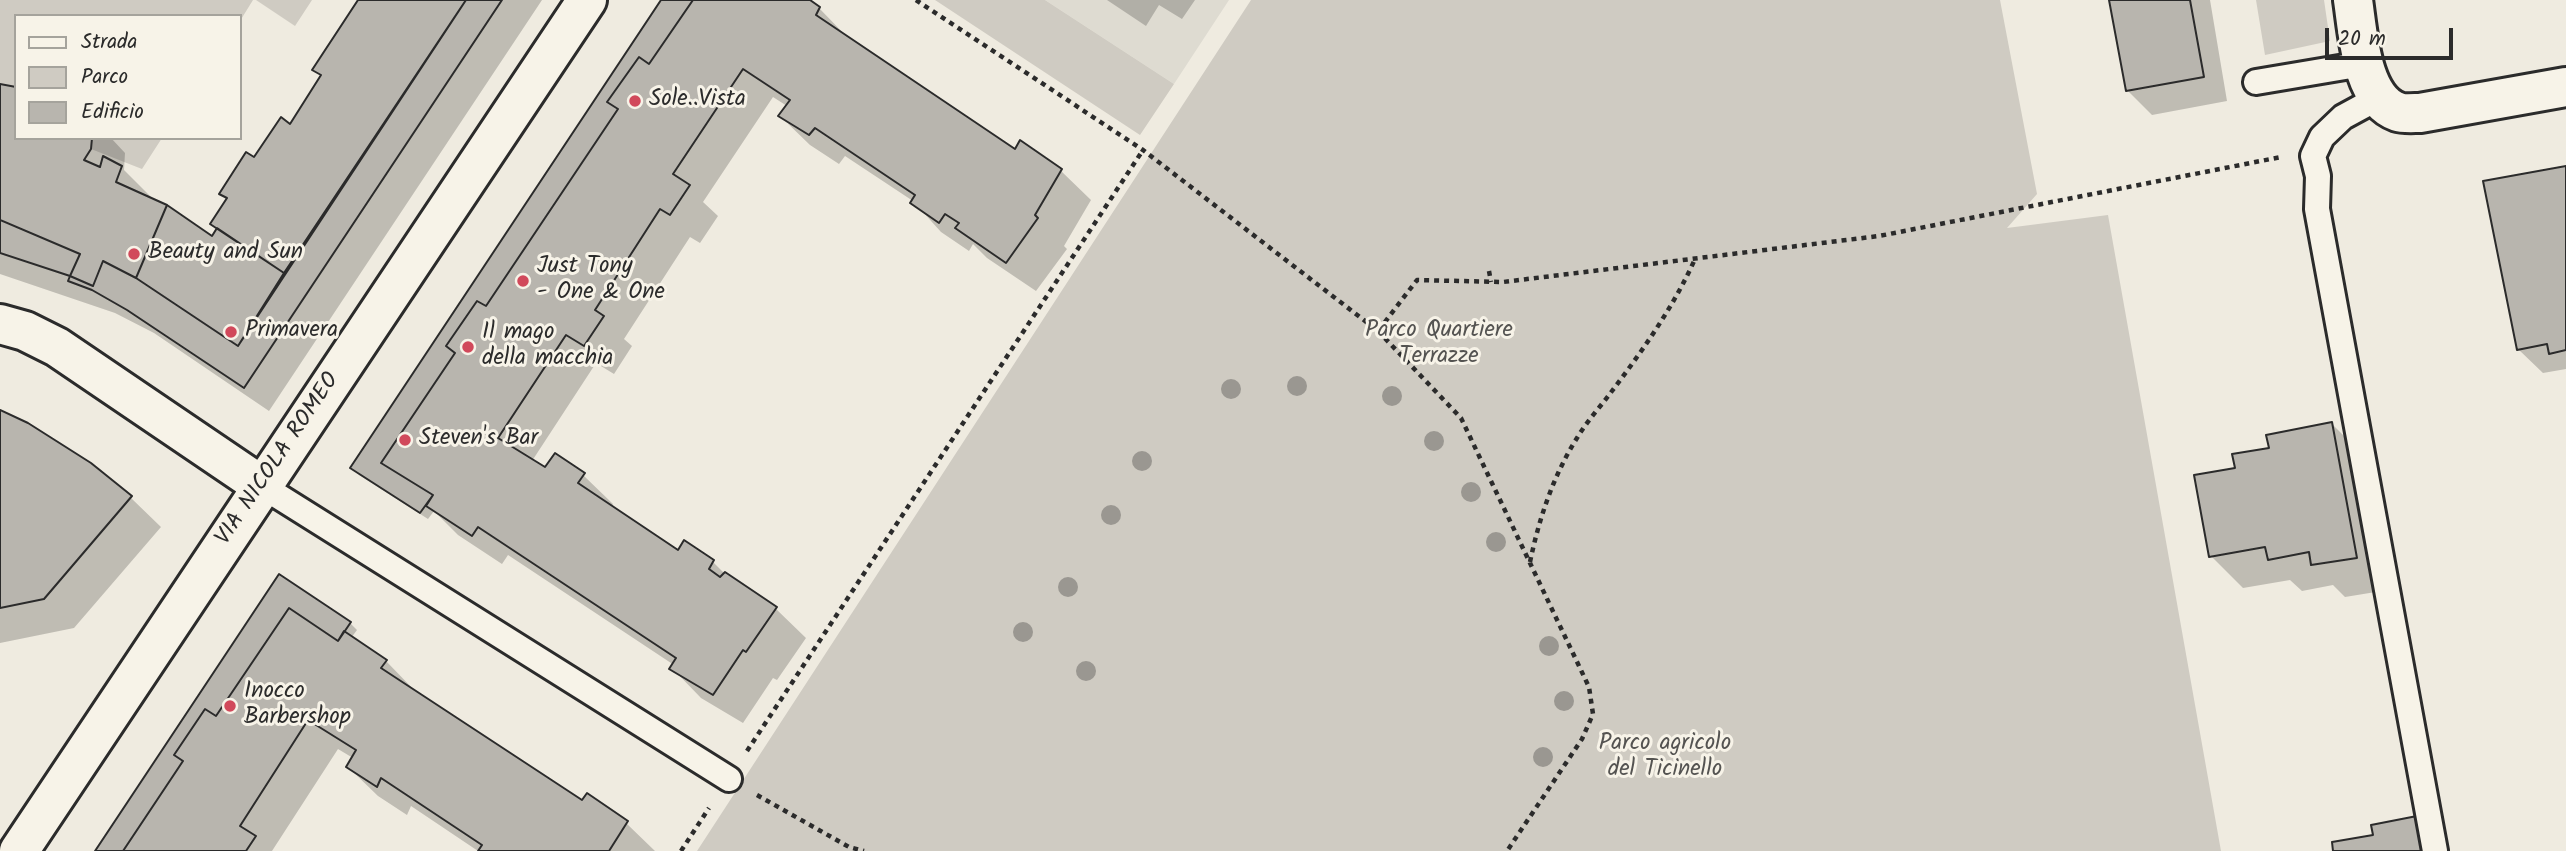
<!DOCTYPE html>
<html>
<head>
<meta charset="utf-8">
<style>
	body { margin:0 }
	#map { position:relative; width:2566px; height:851px; overflow:hidden; background:#efebe0; font-family:Kalam,sans-serif }
	canvas { display:block }
	.legend { position:absolute; left:14px; top:14px; width:228px; height:126px; box-sizing:border-box; background:#f7f3e8; border:2px solid #a5a39c; margin:0; padding:9px 12px; list-style:none; font-size:21px; color:#2b2b2b }
	.legend li { display:flex; align-items:center; gap:14px; height:35px }
	.legend b { width:35px; border:2px solid #a5a39c }
	.scale { position:absolute; left:2325px; top:28px; width:128px; height:32px; box-sizing:border-box; border:4px solid #2b2b2b; border-top:0; padding-left:9px; font-size:21px; line-height:24px; white-space:nowrap; color:#2b2b2b; -webkit-text-stroke:5px #f7f3e8; paint-order:stroke }
</style>
</head>
<body>
<div id="map">
<canvas width="2566" height="851"></canvas>
<ul class="legend">
<li><b style="height:9px;background:#f7f3e8"></b>Strada</li>
<li><b style="height:19px;background:#cfcbc2"></b>Parco</li>
<li><b style="height:19px;background:#b8b5ae"></b>Edificio</li>
</ul>
<div class="scale">20 m</div>
</div>
<script>
const g = document.querySelector('canvas').getContext('2d');
g.lineJoin = 'round';
function fillPath(path, color) { g.fillStyle = color; g.fill(path, 'evenodd'); }
function trace(path, color, width, dash) { g.strokeStyle = color; g.lineWidth = width; g.lineCap = dash ? 'butt' : 'round'; g.setLineDash(dash || []); g.stroke(path); }
function write(font, color, halo, rows, align = 'center') {
  g.font = font + ' Kalam,sans-serif'; g.lineWidth = 6; g.setLineDash([]); g.textBaseline = 'middle'; g.strokeStyle = halo; g.fillStyle = color; for (const [text, x, y, turn = 0] of rows) {
    g.save(); g.translate(x, y); g.rotate((+turn || 0) * Math.PI / 180); g.textAlign = isNaN(turn) ? turn : align; if (halo) g.strokeText(text, 0, 0); g.fillText(text, 0, 0); g.restore();
  }
}
fillPath(new Path2D(`
	M1045 0H1229L1174 84Z`), '#dedbd1');
fillPath(new Path2D(`
	M0 0H253L240 21V16H16V87L0 84Z
	M256 0H312L295 26Z
	M935 0H1045L1174 84 1140 135Z
	M1251 0H2000L2037 194 2007 228 2108 215 2221 851H697Z
	M2256 0H2324L2330 41 2265 55Z
	M92 138H162L142 169 91 149Z`), '#cfcbc2');
fillPath(new Path2D(`
	M361 0H542L269 411 154 333 115 313 0 274V86L16 138H111L125 153 124 170 153 199 212 238 218 229 228 200 221 194 290 126 322 77 314 70Z
	M663 0H807L819 8 848 38 1015 151 1021 143 1061 171 1091 200 1064 246 1067 249 1036 291 987 258 973 244 969 251 941 232 913 201 845 156 839 164 810 145 780 116 787 106 773 97 703 202 718 216 700 243 690 237 624 339 632 346 614 374 596 363 532 461 546 469 583 475 613 504 611 508 678 553 713 562 726 575 776 609 806 638 777 680 773 678 743 723 701 698 672 668 674 665 508 555 502 564 458 535 434 511 428 519 359 475 352 468Z
	M1107 0H1195L1182 19 1159 5 1146 26Z
	M2111 0H2210L2227 101 2152 115 2127 90Z
	M2566 168V369L2543 373 2518 349Z
	M0 412 90 464 131 498 161 527 74 628 0 643Z
	M2332 424 2364 456 2388 590 2345 597 2333 585 2302 591 2290 580 2243 588 2211 556 2237 469 2271 449Z
	M350 623 357 630 351 638 386 661 415 691 583 803 626 823 655 851H478L411 806 407 815 378 796 348 767 353 758 338 749 272 851H97Z`), '#0003');
const building = new Path2D(`
	M358 0H466L284 273 210 224 227 198 219 194 246 152 254 157 281 117 290 124 321 75 312 70Z
	M466 0H502L244 388 127 310 92 290 68 281 70 276 93 286 103 261 136 278 238 346Z
	M661 0H693L649 64 639 57 607 102 618 109 486 306 477 301 446 346 455 353 381 463 433 495 420 513 350 468Z
	M693 0H810L820 7 816 15 1015 149 1020 140 1062 169 1035 215 1038 218 1006 263 955 228 959 223 945 214 939 223 910 203 915 195 815 128 809 135 778 116 790 100 743 69 673 174 690 185 670 215 660 209 595 310 604 316 584 346 566 335 498 438 545 467 555 453 585 473 578 483 678 550 684 540 714 560 709 569 720 577 725 572 777 607 746 652 743 650 713 695 669 669 676 658 478 527 472 536 426 506 433 495 381 463 455 353 446 346 477 301 486 306 618 109 607 102 639 57 649 64Z
	M2109 0H2190L2204 77 2126 91Z
	M0 84 16 87V138H92L91 149 84 160 100 167 103 156 122 166 116 182 167 205 136 278 103 261 93 286 70 276 80 254 0 220Z
	M2566 166V350L2549 354 2547 344 2517 350 2483 181Z
	M167 205 212 236 217 228 284 273 238 346 136 278Z
	M0 220 80 254 70 276 0 253Z
	M0 410 28 423 91 463 132 496 44 599 0 608Z
	M2332 422 2357 558 2311 565 2309 552 2268 560 2265 547 2209 557 2194 475 2235 468 2232 454 2269 448 2266 435Z
	M279 574 351 622 338 641 289 608 216 716 205 709 174 755 183 761 123 851H95Z
	M289 608 338 641 344 631 387 660 381 668 582 800 587 793 628 821 609 851H478L482 845 381 778 377 787 346 767 356 750 308 720 240 826 256 836 246 851H123L183 761 174 755 205 709 216 716Z
	M2417 816 2424 851H2333L2332 842 2373 835 2371 825Z`);
fillPath(building, '#b8b5ae');
trace(building, '#2b2b2b', 2);
const service = new Path2D(`
	M2256 82 2363 64
	M2378 98 2343 117 2322 137 2313 156 2318 176 2317 209 2435 851
	M262 486 729 779`);
const minor = new Path2D(`
	M2353 0C2358 33 2361 99 2398 112 2404 114 2414 113 2420 113L2566 87
	M0 324 25 331 57 347 262 486
	M19 851 587 0`);
trace(service, '#2b2b2b', 30);
trace(minor, '#2b2b2b', 44);
trace(new Path2D(`
	M916 0 1143 150 1378 331 1417 280 1503 282 1879 236 2281 157
	M1489 271 1491 282
	M1378 331 1461 418 1589 687 1593 714 1582 739 1507 851
	M1530 562C1539 519 1553 476 1577 438 1587 421 1601 406 1612 391 1643 350 1674 306 1695 259
	M747 751 1143 150
	M757 795 849 847 864 851
	M681 851 709 808`), '#2b2b2b', 4.5, [5, 5]);
trace(service, '#f7f3e8', 24);
trace(minor, '#f7f3e8', 38);
g.fillStyle = '#9a9791';
for (const [x, y] of [
	[1297,386],
	[1231,389],
	[1392,396],
	[1434,441],
	[1142,461],
	[1471,492],
	[1111,515],
	[1496,542],
	[1068,587],
	[1023,632],
	[1549,646],
	[1086,671],
	[1564,701],
	[1543,757]
]) { g.beginPath(); g.arc(x, y, 10, 0, 2 * Math.PI); g.fill(); }
for (const [x, y, r, color] of [
	[635,101,7,"#d1495b"],
	[134,254,7,"#d1495b"],
	[523,281,7,"#d1495b"],
	[231,332,7,"#d1495b"],
	[468,347,7,"#d1495b"],
	[405,440,7,"#d1495b"],
	[230,706,7,"#d1495b"]
]) { const dot = new Path2D(); dot.arc(x, y, r, 0, 2 * Math.PI); g.fillStyle = color; g.fill(dot); trace(dot, '#f7f3e8', 2.5); }
write('23px', '#2b2b2b', '#f7f3e8', [
	["Sole..Vista",649,101],
	["Beauty and Sun",148,254],
	["Just Tony",537,268],
	["- One & One",537,294],
	["Primavera",245,332],
	["Il mago",482,334],
	["della macchia",482,360],
	["Steven's Bar",419,440],
	["Inocco",244,693],
	["Barbershop",244,719]
], 'left');
write('23px', '#545351', '#f7f3e8', [
	["Parco Quartiere",1439,332],
	["Terrazze",1439,358],
	["Parco agricolo",1665,745],
	["del Ticinello",1665,771]
]);
write('23px', '#2b2b2b', '#f7f3e8', [
	["VIA NICOLA ROMEO",279,460,-56]
]);
</script>
</body>
</html>
